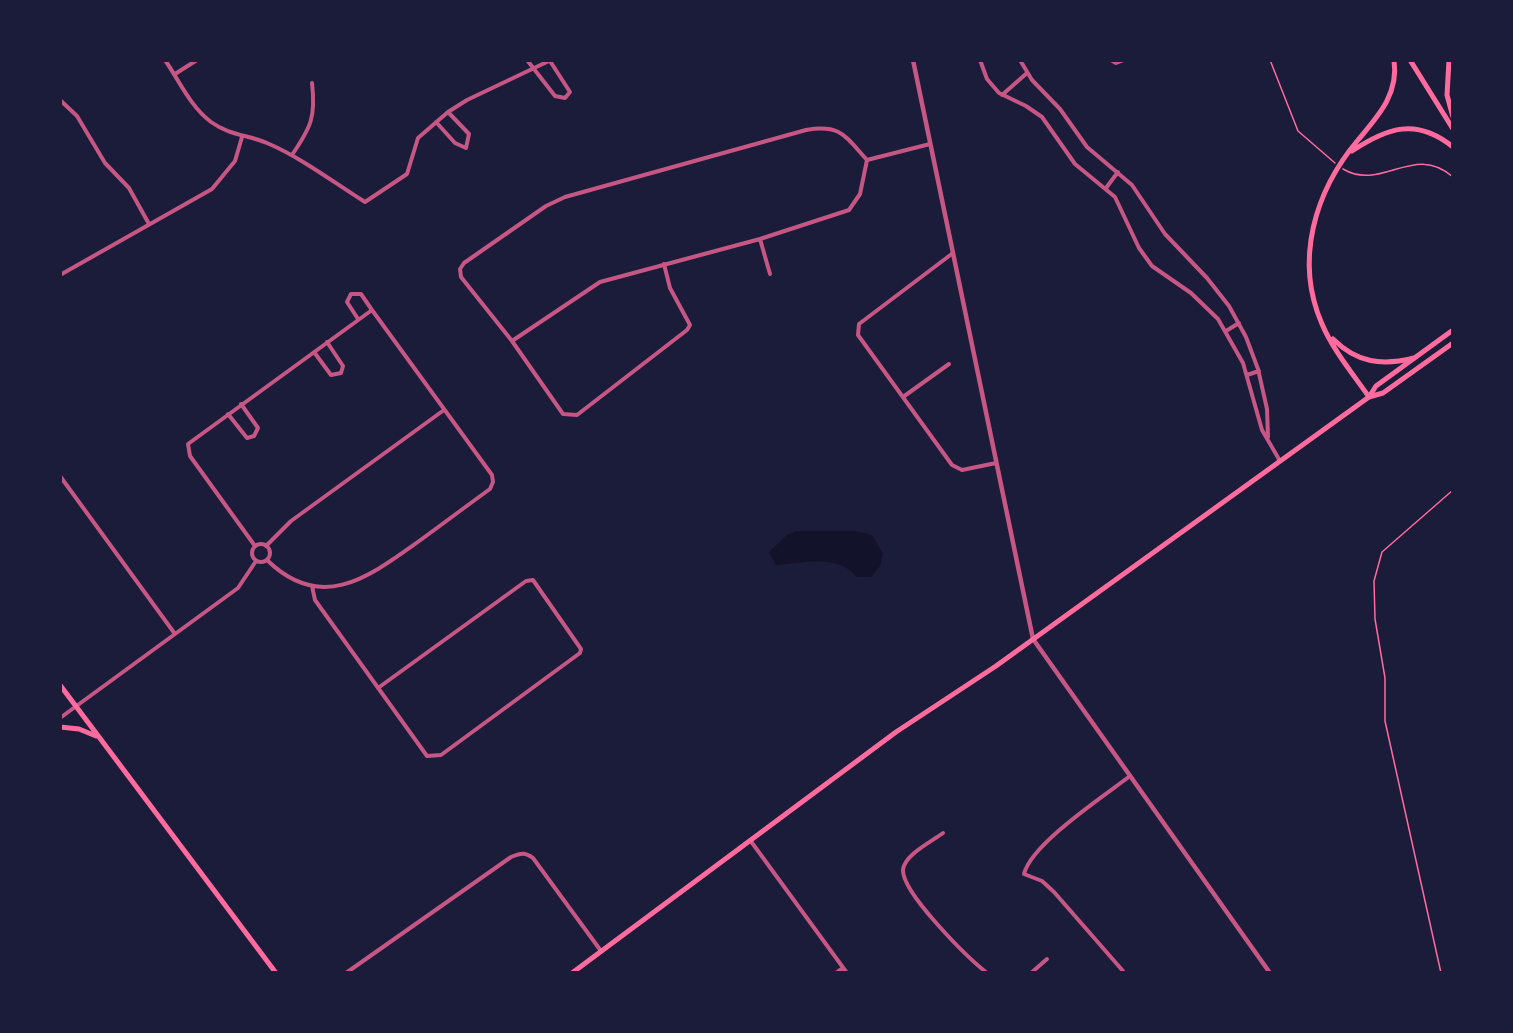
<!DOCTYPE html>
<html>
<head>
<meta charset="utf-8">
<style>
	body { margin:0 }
	#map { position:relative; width:1513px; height:1033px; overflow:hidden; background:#1b1b3a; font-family:Helvetica,sans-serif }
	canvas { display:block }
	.frame { position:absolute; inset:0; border:62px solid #1b1b3a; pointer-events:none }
</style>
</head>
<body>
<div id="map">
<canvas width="1513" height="1033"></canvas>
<div class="frame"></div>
</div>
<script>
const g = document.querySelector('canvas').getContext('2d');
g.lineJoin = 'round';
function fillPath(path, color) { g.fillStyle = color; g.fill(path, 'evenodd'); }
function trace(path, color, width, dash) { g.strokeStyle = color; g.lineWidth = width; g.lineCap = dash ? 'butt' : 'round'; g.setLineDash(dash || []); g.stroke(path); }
fillPath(new Path2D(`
	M797 531H855L872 535 883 554 880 566 871 577H857C836 553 805 563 776 565L769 552 787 535Z`), '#12122b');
trace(new Path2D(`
	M1270 60 1298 131 1335 163
	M1343 169C1382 192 1414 142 1453 177
	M1441 973 1385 721V678L1375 619 1374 581 1382 552 1453 490`), '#ff6b9d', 1.5);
trace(new Path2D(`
	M165 60C180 82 190 106 211 122 229 135 248 135 267 143 302 158 333 182 365 202L407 174 418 138 448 112 467 100 551 60
	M527 60 555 96 565 98 570 92 550 61
	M980 60 987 79 999 93 1026 106 1042 117 1075 164 1115 197 1139 248 1152 266 1191 293 1218 319 1243 363 1262 430 1280 461
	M1020 60 1032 80 1060 109 1087 147 1132 185 1165 234 1207 278 1229 306 1246 337 1258 369 1267 409 1268 437
	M1111 60 1116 63 1124 60
	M175 74 197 60
	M1002 95 1027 73
	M60 100 77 116 105 163 129 188 149 224
	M436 122 455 143 466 148 469 134 448 112
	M292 155C311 127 316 117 312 83
	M867 160 930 144
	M1106 188 1118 172
	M760 239 770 274
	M953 253 859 324 858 335 952 465 962 470 996 463
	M60 275 212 189 235 161 242 137
	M358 319 347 302 351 294H361L372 310
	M1226 331 1239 323
	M512 341 600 282 760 239 849 210 860 194 867 160C845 136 841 124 806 130L565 197 546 206 464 263 460 269 461 277 512 341 563 414 577 415 687 330 690 325 670 288 664 264
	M314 352 331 375 341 373 343 366 327 342
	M1247 375 1259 371
	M903 397 949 364
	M228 414 247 438 254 436 258 428 241 404
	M60 476 175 634
	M252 553a9 9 0 1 1 18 0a9 9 0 1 1-18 0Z
	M255 546 190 456 188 444 372 310 492 475 493 482 490 489C465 507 440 526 415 544 366 579 320 612 267 560
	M266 546 291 521 444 410
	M312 586 315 600 427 756 441 755 580 653 581 649 533 580 526 581 378 688
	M60 718 238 588 256 561
	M943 833C931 842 904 855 903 870 902 893 968 958 987 973
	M750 840 847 973
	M1123 971 1054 892 1042 881 1024 874C1031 844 1104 796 1130 776
	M346 973 511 857C521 853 525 852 533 858L601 951
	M836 973 843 968
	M1031 973 1047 959`), '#c65784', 4);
trace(new Path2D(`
	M913 60 1033 639 1270 973`), '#c65784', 4.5);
trace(new Path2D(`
	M1369 397 1376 386 1453 330
	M60 685 276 973
	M60 727 79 729 96 736
	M572 973 896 732 996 666 1369 397 1383 393 1453 343`), '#ff6b9d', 5);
trace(new Path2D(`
	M1410 60 1453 129
	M1449 60 1447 95 1453 117
	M1352 151C1387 128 1416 117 1453 147
	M1333 339C1357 363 1382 366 1414 358
	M1369 397C1353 374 1333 350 1322 324 1294 260 1315 191 1358 140 1378 116 1399 94 1394 60`), '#ff6b9d', 5);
</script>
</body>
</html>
